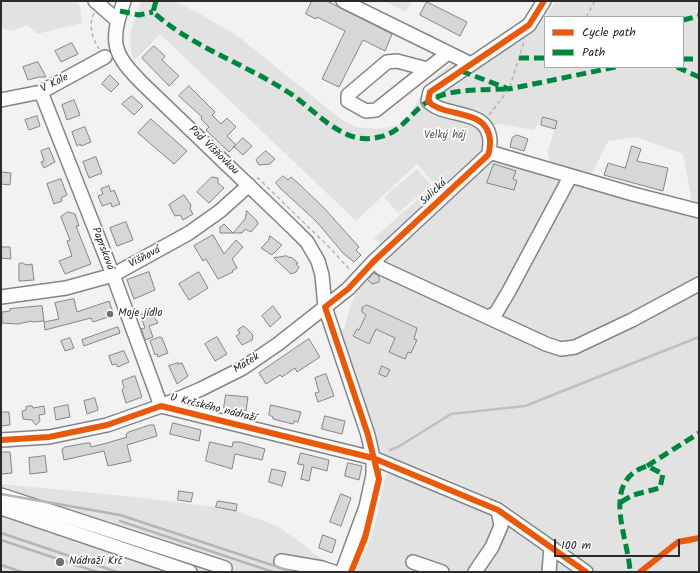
<!DOCTYPE html>
<html>
<head>
<meta charset="utf-8">
<style>
	body { margin:0 }
	#map { position:relative; width:700px; height:573px; overflow:hidden; background:#f2f2f2; font-family:Kalam,sans-serif }
	canvas { display:block }
	.frame { position:absolute; inset:0; border:2px solid #2b2b2b; pointer-events:none }
	.legend { position:absolute; left:544px; top:16px; width:140px; height:52px; box-sizing:border-box; background:#fff; border:1px solid #aaa; margin:0; padding:5px 7px; list-style:none; font-size:12px; color:#2b2b2b }
	.legend li { display:flex; align-items:center; gap:8px; height:20px }
	.legend b { width:20px; border:1px solid #aaa }
	.scale { position:absolute; left:554px; top:539px; width:126px; height:18px; box-sizing:border-box; border:2px solid #2b2b2b; border-top:0; padding-left:5px; font-size:12px; line-height:14px; white-space:nowrap; color:#2b2b2b; -webkit-text-stroke:3px #fff; paint-order:stroke }
</style>
</head>
<body>
<div id="map">
<canvas width="700" height="573"></canvas>
<div class="frame"></div>
<ul class="legend">
<li><b style="height:5px;background:#e8590c"></b>Cycle path</li>
<li><b style="height:5px;background:#00873e"></b>Path</li>
</ul>
<div class="scale">100 m</div>
</div>
<script>
const g = document.querySelector('canvas').getContext('2d');
g.lineJoin = 'round';
function fillPath(path, color) { g.fillStyle = color; g.fill(path, 'evenodd'); }
function trace(path, color, width, dash) { g.strokeStyle = color; g.lineWidth = width; g.lineCap = dash ? 'butt' : 'round'; g.setLineDash(dash || []); g.stroke(path); }
function write(font, color, halo, rows, align = 'center') {
  g.font = font + ' Kalam,sans-serif'; g.lineWidth = 3.5; g.setLineDash([]); g.textBaseline = 'middle'; g.strokeStyle = halo; g.fillStyle = color; for (const [text, x, y, turn = 0] of rows) {
    g.save(); g.translate(x, y); g.rotate((+turn || 0) * Math.PI / 180); g.textAlign = isNaN(turn) ? turn : align; if (halo) g.strokeText(text, 0, 0); g.fillText(text, 0, 0); g.restore();
  }
}
fillPath(new Path2D(`
	M1 1H75L80 6 82 23 37 34 27 25 11 31 1 28Z
	M141 1H174L202 15 239 37 342 120 356 127 378 129 401 125 411 114 426 85 453 62 475 66 507 48 545 17V67H683V17H545L556 1H699V203L692 202 683 154 636 137 608 141 590 178 550 164 548 151 557 121 543 117 534 130 501 124 490 126 487 146 482 159 383 247 374 238 435 184 417 164 356 221 160 34 134 61 131 51 130 34Z
	M384 1H412L406 12Z
	M492 158 699 213V572H596L505 504 438 475 378 452 339 332 344 328 350 308 359 284 366 278 372 284 380 276 373 270ZM516 171 513 179 517 181 514 190 487 183 490 175ZM364 306 370 307 417 327 414 339 417 341 411 353 408 352 405 359 389 352 397 333 378 324 369 344 353 336 356 329 359 330 366 314 362 310Z
	M417 169 431 185 398 213 384 197Z
	M398 473 496 512 576 572H355L372 536 386 475Z
	M1 484 135 497 215 507 236 511 277 526 311 550V552L333 565 329 572H1Z`), '#e2e2e2');
trace(new Path2D(`
	M390 450 398 447 451 414 525 406 699 337`), '#c0c0c0', 2.5);
const building = new Path2D(`
	M312 1H327L392 34 385 51 363 40 339 87 322 79 345 31 317 17 316 19 306 14Z
	M427 2 467 22 460 36 420 15Z
	M72 43 78 54 61 62 55 51Z
	M154 46 165 56 162 60 179 76 169 86 142 58Z
	M38 62 46 77H39L28 80 23 67Z
	M110 75 119 84 111 92 102 84Z
	M189 86 215 112 212 115 221 124 227 118 236 127 227 136 236 145 229 152 206 130 209 127 201 119 202 117 179 96Z
	M132 96 143 106 134 115 122 104Z
	M74 100 80 115 67 120 62 105Z
	M37 116 40 126 29 130 25 120Z
	M543 117 557 121 555 129 541 125Z
	M151 119 187 151 174 164 138 133Z
	M85 127 91 142 81 146 80 144 77 146 72 132Z
	M517 135 528 139 524 151 510 147 512 138Z
	M243 138 252 146 243 155 234 147Z
	M632 146 641 149 637 161 668 168 663 191 604 175 608 163 625 168Z
	M49 148 55 162 44 168 41 162 44 161 41 151Z
	M266 151 275 159 270 164 259 165 256 160Z
	M96 157 102 173 89 178 83 162Z
	M494 164 516 171 513 179 517 181 514 190 487 183Z
	M1 172 11 173 10 185 1 184Z
	M283 176 288 180 291 177 299 184 324 208 359 247 356 250 361 255 354 262 343 253 316 221 280 188 276 183Z
	M212 177 218 178V183L224 188 209 203 197 192Z
	M61 179 67 195 61 198 62 201 54 204 47 184Z
	M109 186 111 192 114 190 120 204 112 207 111 203 102 206 98 196 103 194 101 189Z
	M184 195 191 205 190 209 193 214 183 220 180 215 175 216 169 205Z
	M247 211 257 221 258 224 251 232 245 229 242 233H220V227L224 224 233 233 245 219Z
	M68 212 75 214 79 226H76L91 264 65 274 59 261 72 256 67 241 70 240 61 217Z
	M126 222 133 240 117 246 110 228Z
	M213 235 224 254 236 240 243 247 232 259 237 268 232 271 233 272 218 279 206 259 203 261 194 246Z
	M270 236 282 245 272 255 261 248 268 241Z
	M1 247H10L11 259 1 258Z
	M287 256 290 258 291 257 298 263 296 264 299 267 296 272 291 274 274 258Z
	M23 263 26 265 32 264 34 280 19 281V264Z
	M149 272 155 290 134 299 127 280Z
	M199 272 208 288 189 300 179 284Z
	M374 273 379 276V282L372 284 368 280Z
	M74 299 77 312 109 301 114 315 93 322 91 318 45 330 44 322 59 319 55 303Z
	M367 305 417 328 414 339 417 340 411 353 408 352 405 359 389 352 395 338 376 329 369 344 353 336 357 329 359 330 366 315 362 312V308Z
	M42 306 44 321 33 322 32 321 18 324 2 323V312L10 311V309Z
	M273 306 281 317 270 327 262 316Z
	M151 311 158 323 149 326 153 337 145 340 141 329 145 328 140 315Z
	M244 326 253 335 252 340 242 345 236 336 240 333 238 330Z
	M118 327 120 333 84 346 82 340Z
	M160 337 162 338 168 353 158 357 157 354 155 355 150 341Z
	M217 337 227 354 215 361 205 344Z
	M70 338 74 348 65 351 61 341Z
	M309 339 320 357 297 372 295 368 282 377 280 375 266 384 259 373Z
	M124 351 129 362 118 367 116 364 112 365 109 356Z
	M178 363V364L182 363 188 376 177 384 169 366Z
	M382 366 390 370 386 377 379 374Z
	M326 374 334 396 318 402 315 393 319 392 315 378Z
	M135 376 142 397 126 403 122 390 124 387 122 381Z
	M226 395 248 397 246 411 224 408Z
	M95 398 98 410 87 414 84 401Z
	M68 405 70 417 56 420 54 408Z
	M271 405 301 412 298 422 294 421 293 424 273 419V417L269 415Z
	M32 406 33 408 44 406 45 414 39 415 40 421 36 425 32 420 23 419 22 411 26 410V407Z
	M1 412H9L10 425 1 426Z
	M325 416 345 421 342 434 322 429Z
	M173 423 201 430 199 441 170 434Z
	M150 425H154L157 436 127 445 131 461 108 466 104 451 64 460 62 449 65 447 87 443H90L91 447 107 443 127 437 126 434 129 432Z
	M210 442 232 447 233 442H240L265 449 262 460 235 454 232 469 206 461Z
	M1 452H10L12 473 1 474Z
	M301 453 329 460 327 471 312 467 309 481 301 479 304 465 298 464Z
	M45 456 47 472 30 474 29 458Z
	M348 463 362 466 359 480 345 476Z
	M272 469 286 472 282 486 269 482Z
	M179 491 193 493 191 502 178 500Z
	M341 494 351 498 341 526 330 522Z
	M218 501 237 504 236 511 216 507Z
	M323 535 336 540 332 553 319 548Z`);
fillPath(building, '#d7d7d7');
trace(building, '#858585', 1);
const minor = new Path2D(`
	M95 1 118 21
	M124 1C109 44 113 54 144 85L294 229 307 242 318 261 322 275 325 307 368 435 373 458V475L366 507 342 572
	M343 1 471 64
	M427 69 397 61 387 62 348 95V101L366 111 376 110 448 53
	M41 92 113 275 161 406
	M1 100 41 92 105 57
	M489 152 633 194 699 211
	M374 261 381 268 394 274 546 344 561 349 575 347 632 320 699 284
	M1 297 66 288 113 275 189 233 220 211 249 185
	M488 317 496 313 509 291 570 177
	M161 406 373 458 498 510 586 572
	M1 440 49 437 107 425 161 406 201 389 243 368 278 344 348 289 374 261 488 155C490 151 490 145 490 140 487 107 445 119 428 101L430 92 529 25 544 1
	M1 495 225 568 224 572
	M1 508 190 572
	M281 561 322 568 334 572
	M413 562 442 572
	M475 572 492 547 501 526 498 510
	M549 572 551 547`);
trace(minor, '#858585', 16);
trace(new Path2D(`
	M94 13C88 26 92 37 99 49
	M586 17 595 1
	M489 115 509 89 524 42
	M257 179 258 178 330 248 350 270
	M120 572 121 571`), '#b5b5b5', 1.5, [4, 3]);
trace(minor, '#fdfdfd', 13);
trace(new Path2D(`
	M1 494 120 515 293 572
	M120 521 273 572
	M1 533 117 572
	M1 540 97 572
	M1 565 22 572`), '#b5b5b5', 2.5);
trace(new Path2D(`
	M156 1 153 12C192 47 243 63 288 92 308 105 324 124 346 134 356 139 368 140 379 137 401 133 409 114 427 102 447 88 485 90 509 89
	M120 11 139 15 153 12
	M683 20 699 16
	M519 58H545
	M683 59H699
	M677 67 699 77
	M461 71 509 89 616 67
	M647 466 699 433
	M621 502 633 495 660 488 663 474 647 466C599 481 629 539 630 572`), '#00873e', 5, [10, 5]);
trace(new Path2D(`
	M1 440 49 437 107 425 161 406 373 458 498 510 586 572
	M351 572 365 538 379 479 368 435 325 307 348 289 374 261 488 155C490 151 490 145 490 140 487 107 445 119 428 101L430 92 529 25 544 1
	M640 572 678 542 699 538`), '#e8590c', 6);
for (const [x, y, r, color] of [
	[110,314,4,"#717171"],
	[60,562,5,"#717171"]
]) { const dot = new Path2D(); dot.arc(x, y, r, 0, 2 * Math.PI); g.fillStyle = color; g.fill(dot); trace(dot, '#fff', 1.5); }
write('11px', '#2b2b2b', '#fff', [
	["V Kole",55,84,-27],
	["Pod Višňovkou",213,151,44],
	["Sulická",434,193,-43],
	["Paprsková",102,249,69],
	["Višňová",145,258,-28],
	["Matek",247,364,-32],
	["U Krčského nádraží",213,409,14]
]);
write('11px', '#565656', '#fff', [
	["Velký háj",445,136]
]);
write('11px', '#2b2b2b', '#fff', [
	["Moje jídlo",118,314],
	["Nádraží Krč",69,562]
], 'left');
</script>
</body>
</html>
